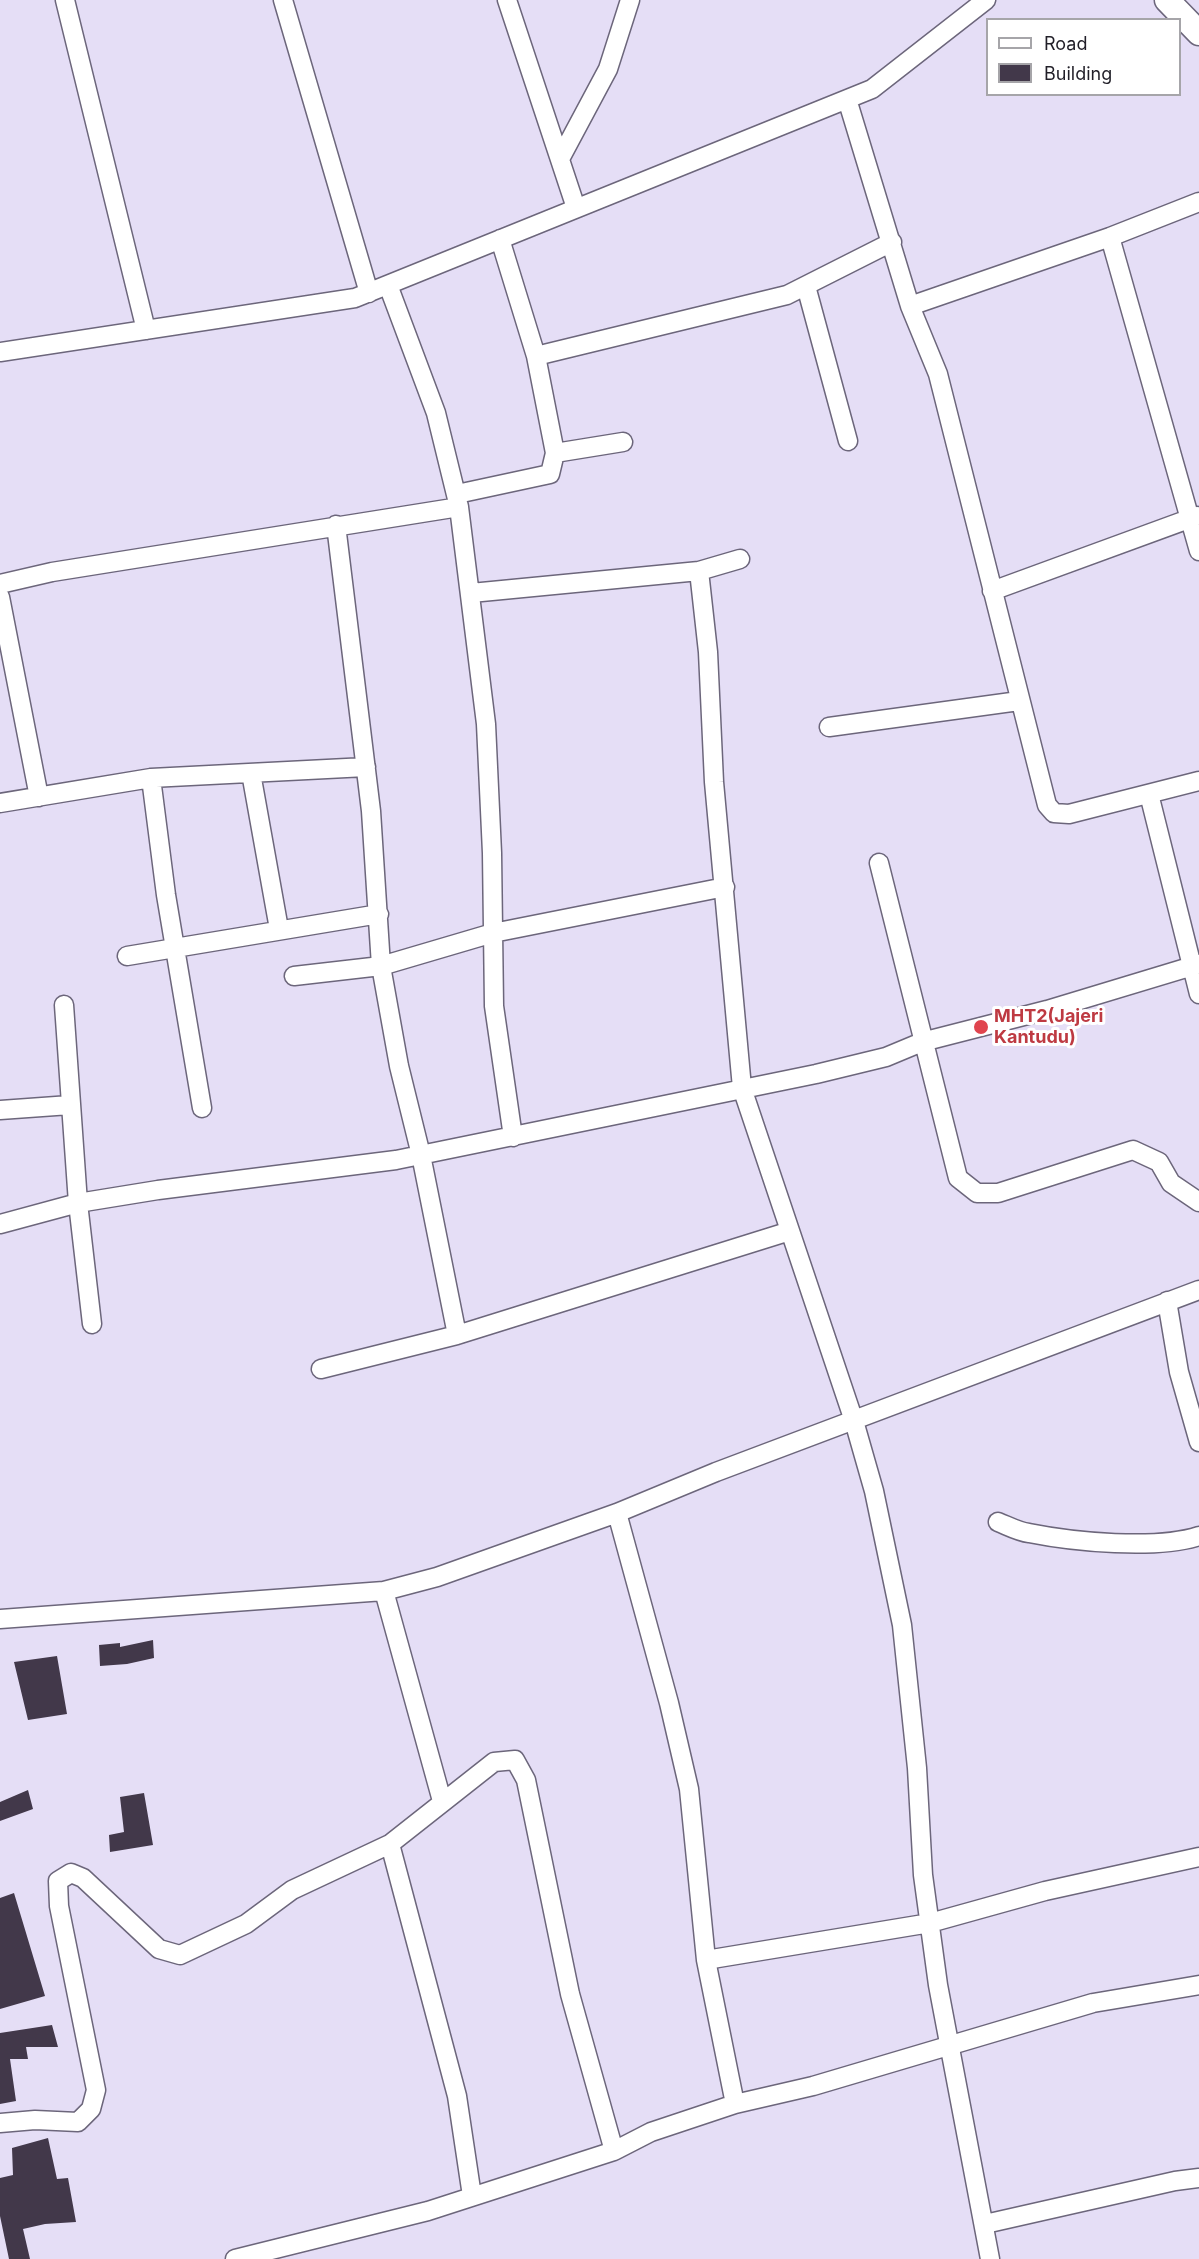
<!DOCTYPE html>
<html>
<head>
<meta charset="utf-8">
<style>
	body { margin:0 }
	#map { position:relative; width:1199px; height:2259px; overflow:hidden; background:#e5def6; font-family:Inter,sans-serif }
	canvas { display:block }
	.legend { position:absolute; left:986px; top:18px; width:195px; height:78px; box-sizing:border-box; background:#fff; border:2px solid #a6a5a9; margin:0; padding:8px 10px; list-style:none; font-size:18px; color:#211f28 }
	.legend li { display:flex; align-items:center; gap:12px; height:30px }
	.legend b { width:30px; border:2px solid #a6a5a9 }
</style>
</head>
<body>
<div id="map">
<canvas width="1199" height="2259"></canvas>
<ul class="legend">
<li><b style="height:8px;background:#fff"></b>Road</li>
<li><b style="height:16px;background:#42384a"></b>Building</li>
</ul>
</div>
<script>
const g = document.querySelector('canvas').getContext('2d');
g.lineJoin = 'round';
function fillPath(path, color) { g.fillStyle = color; g.fill(path, 'evenodd'); }
function trace(path, color, width, dash) { g.strokeStyle = color; g.lineWidth = width; g.lineCap = dash ? 'butt' : 'round'; g.setLineDash(dash || []); g.stroke(path); }
function write(font, color, halo, rows, align = 'center') {
  g.font = font + ' Inter,sans-serif'; g.lineWidth = 6; g.setLineDash([]); g.textBaseline = 'middle'; g.strokeStyle = halo; g.fillStyle = color; for (const [text, x, y, turn = 0] of rows) {
    g.save(); g.translate(x, y); g.rotate((+turn || 0) * Math.PI / 180); g.textAlign = isNaN(turn) ? turn : align; if (halo) g.strokeText(text, 0, 0); g.fillText(text, 0, 0); g.restore();
  }
}
fillPath(new Path2D(`
	M153 1640 154 1658 127 1664 100 1666 99 1645 120 1643V1647Z
	M57 1656 67 1714 28 1720 14 1662Z
	M28 1790 33 1809 0 1821V1802Z
	M144 1793 153 1845 110 1852 109 1835 124 1832 120 1797Z
	M14 1893 45 1996 0 2009V1898Z
	M52 2025 58 2047H26L28 2059H10L16 2101 0 2104V2033Z
	M48 2138 57 2179 68 2178 76 2222 45 2224 23 2229 30 2259H9L0 2216V2178L13 2175 12 2148Z`), '#42384a');
const street = new Path2D(`
	M65 0 146 330
	M283 0 369 293
	M507 0 576 208
	M847 99 910 306 938 374 1047 805 1054 813 1069 814 1199 781
	M561 157 608 69 630 0
	M1110 237 1199 551
	M388 285 436 413 459 507 486 724 492 853 494 1006 513 1137
	M806 286 848 441
	M910 306 1110 237 1199 202
	M0 352 355 298 872 89 986 0
	M536 356 787 295 892 242
	M555 453 623 442
	M457 494 550 474 555 453 536 356 500 239
	M336 525 371 811 381 966 399 1066 421 1155 457 1335
	M699 571 708 652 714 782 742 1088 854 1421 874 1491 902 1625 917 1768 923 1875 938 1985 990 2259
	M0 584 52 572 459 507
	M992 591 1197 516
	M471 593 699 571 740 559
	M0 597 39 797
	M829 727 1019 701
	M251 773 279 929
	M151 778 166 895 202 1108
	M1149 794 1199 994
	M0 803 151 778 366 767
	M879 863 958 1178 977 1193H998L1133 1150 1159 1162 1171 1183 1199 1202
	M127 956 379 914
	M294 976 381 966 493 933 725 887
	M64 1005 78 1203 92 1324
	M0 1110 70 1105
	M0 1224 78 1203 158 1190 396 1160 816 1074 886 1057 922 1042 1047 1010 1199 964
	M1167 1301 1179 1372 1199 1442
	M321 1369 457 1335 790 1231
	M617 1513 669 1703 689 1789 706 1960 735 2104
	M998 1522C1008 1526 1019 1532 1029 1533 1074 1542 1156 1550 1199 1536
	M384 1591 442 1801
	M0 1619 384 1591 437 1577 617 1513 716 1472 1199 1290
	M390 1844 457 2096 472 2196
	M706 1960 930 1923 1045 1891 1199 1857
	M0 2123 35 2120 78 2122 91 2109 96 2090 59 1906 58 1881 71 1873 83 1878 159 1949 180 1955 246 1924 292 1890 390 1844 494 1762 515 1760 526 1780 570 1994 614 2151
	M985 2224 1175 2181 1199 2178
	M235 2259 428 2211 614 2151 651 2132 735 2104 813 2086 1093 2003 1199 1985`);
const secondary = new Path2D(`
	M1167 0 1199 33`);
trace(street, '#6c667b', 21);
trace(secondary, '#6c667b', 27);
trace(street, '#fff', 18);
trace(secondary, '#fff', 24);
for (const [x, y, r, color] of [
	[981,1027,8,"#e0444e"]
]) { const dot = new Path2D(); dot.arc(x, y, r, 0, 2 * Math.PI); g.fillStyle = color; g.fill(dot); trace(dot, '#fff', 2); }
write('bold 18px', '#be3a42', '#fff', [
	["MHT2(Jajeri",994,1017],
	["Kantudu)",994,1038]
], 'left');
</script>
</body>
</html>
